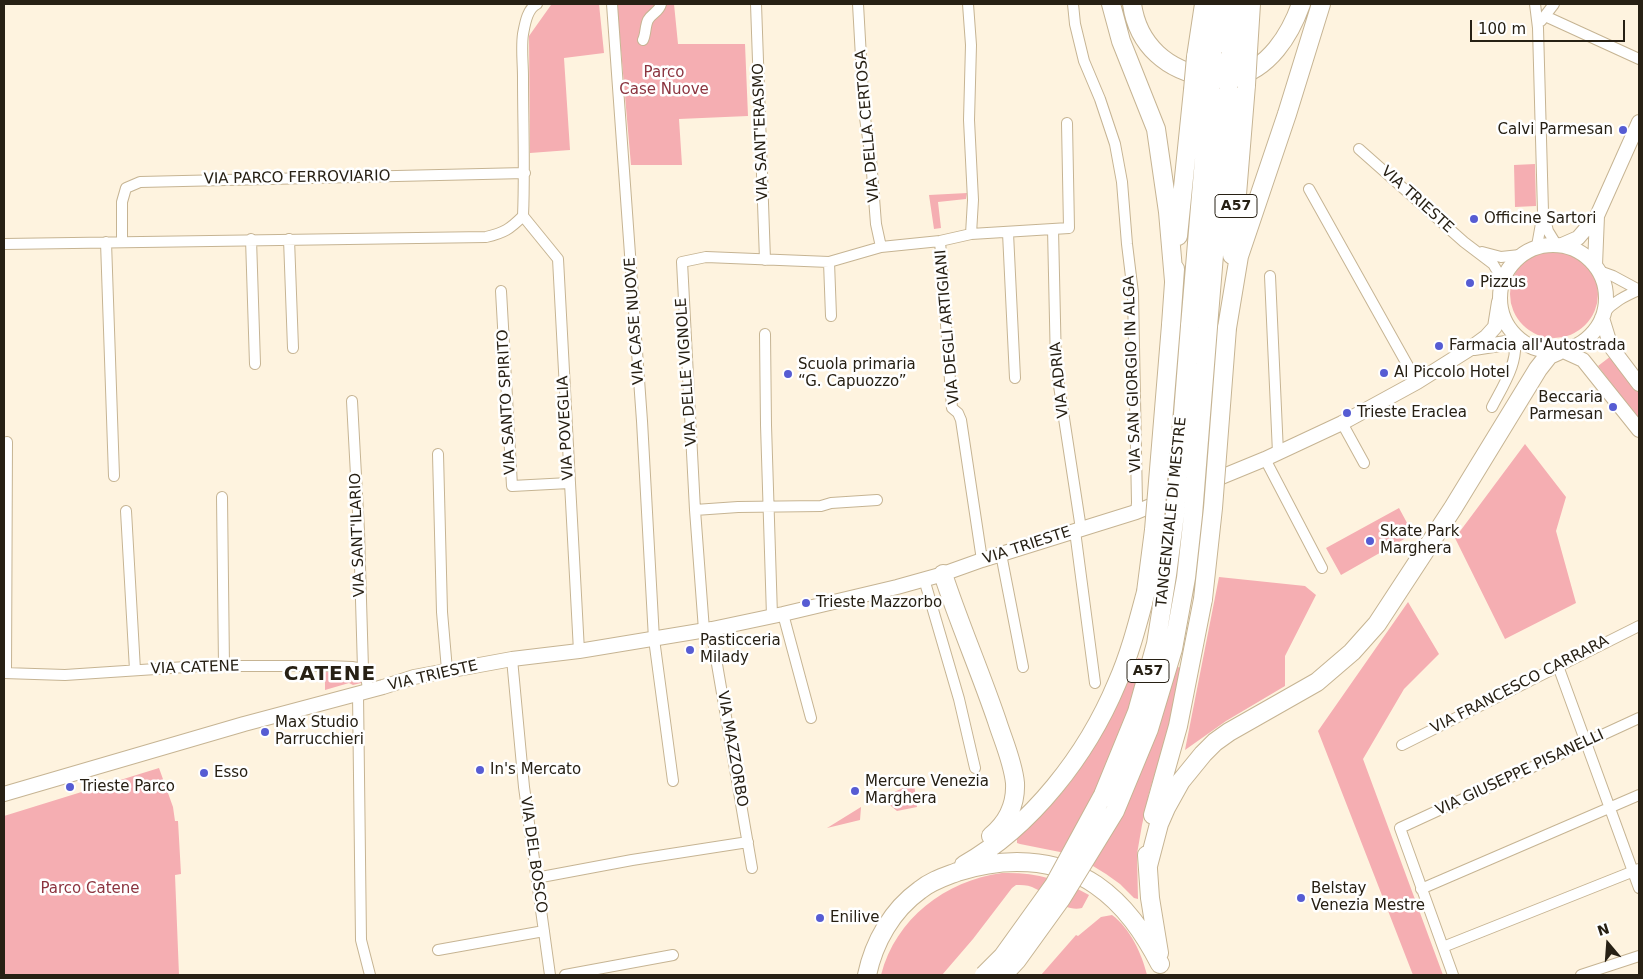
<!DOCTYPE html>
<html>
<head>
<meta charset="utf-8">
<style>
	body { margin:0 }
	#map { position:relative; width:1643px; height:979px; overflow:hidden; background:#fef3df; font-family:"DejaVu Sans",sans-serif }
	canvas { display:block }
	.frame { position:absolute; inset:0; border:5px solid #272014; pointer-events:none }
	.north { position:absolute; left:1583px; top:919px; width:50px; height:50px; -webkit-text-stroke:4px #fff; paint-order:stroke; rotate:342deg; font-size:14px; font-weight:700; line-height:20px; text-align:center; color:#272014 }
	.north::after { content:''; display:block; margin:auto; width:18px; height:22px; background:#272014; clip-path:polygon(50% 0,100% 100%,50% 72%,0 100%) }
	.scale { position:absolute; left:1470px; top:20px; width:155px; height:22px; box-sizing:border-box; border:2px solid #272014; border-top:0; padding-left:6px; font-size:15px; line-height:18px; white-space:nowrap; color:#272014; -webkit-text-stroke:4px #fff; paint-order:stroke }
</style>
</head>
<body>
<div id="map">
<canvas width="1643" height="979"></canvas>
<div class="frame"></div>
<div class="north">N</div>
<div class="scale">100 m</div>
</div>
<script>
const g = document.querySelector('canvas').getContext('2d');
g.lineJoin = 'round';
function fillPath(path, color) { g.fillStyle = color; g.fill(path, 'evenodd'); }
function trace(path, color, width, dash) { g.strokeStyle = color; g.lineWidth = width; g.lineCap = dash ? 'butt' : 'round'; g.setLineDash(dash || []); g.stroke(path); }
function write(font, color, halo, rows, align = 'center') {
  g.font = font + ' "DejaVu Sans",sans-serif'; g.lineWidth = 5; g.setLineDash([]); g.textBaseline = 'middle'; g.strokeStyle = halo; g.fillStyle = color; for (const [text, x, y, turn = 0] of rows) {
    g.save(); g.translate(x, y); g.rotate((+turn || 0) * Math.PI / 180); g.textAlign = isNaN(turn) ? turn : align; if (halo) g.strokeText(text, 0, 0); g.fillText(text, 0, 0); g.restore();
  }
}
fillPath(new Path2D(`
	M558 4H599L604 53 564 58 570 150 530 153 529 36 551 5Z
	M617 4H674L678 44H745L748 116 679 119 682 165H631Z
	M1535 164 1536 206 1515 207 1514 165Z
	M967 193 966 199 938 202 941 228 934 229 929 195Z
	M1510 294a44 44 0 1 1 88 0a44 44 0 1 1-88 0Z
	M1611 356 1639 393V420L1598 366Z
	M1525 444 1566 497 1556 531 1576 603 1505 639 1455 538Z
	M1399 508 1413 534 1341 575 1326 548Z
	M1219 577 1305 586 1316 595 1285 656V686L1226 721 1185 750Z
	M1408 602 1439 654 1404 689 1363 759 1443 975H1413L1318 731Z
	M1138 658 1182 668 1169 726 1149 793 1142 825 1137 854 1138 899 1134 898 1120 884 1106 874 1075 855 1020 844 1017 843V837C1032 823 1048 810 1061 794 1094 754 1117 706 1138 658Z
	M325 669H332L329 677H342L346 669 360 673 361 683 353 685 349 683 325 690Z
	M159 768 173 807 175 821H178L181 874 175 875 179 975H4V816Z
	M914 783 917 807 897 811 881 798Z
	M861 807 860 820 827 828Z
	M1002 873C1034 872 1061 879 1089 895L1082 908C1065 913 1047 893 1032 887 1027 885 1021 885 1016 885L1012 888 973 939 942 975H881C896 918 945 881 1002 873Z
	M1112 915C1130 928 1142 954 1147 975H1041L1076 935 1078 936 1101 917Z`), '#f5aeb2');
const street = new Path2D(`
	M612 4 642 421 654 639 673 781
	M756 4 765 260
	M858 4 864 111 871 159 876 224 881 247
	M968 4 971 45 969 120 973 200 971 234
	M1073 4 1075 24 1084 61 1100 99 1115 144 1122 182 1127 244 1133 293 1137 503 1136 512
	M1535 4 1538 28 1543 212 1548 231 1556 244
	M1545 16 1639 59
	M1541 21 1554 4
	M643 40C646 34 645 26 648 20 652 13 659 12 661 4
	M1359 149 1464 242 1493 264 1502 279
	M1309 189 1417 382
	M523 216 558 259 579 651
	M1053 229 1056 366 1081 529
	M1008 233 1015 378
	M251 239 255 364
	M289 239 293 348
	M940 241 952 408 958 413 961 420 982 560
	M106 242 114 476
	M122 242V202L126 188 140 182 525 173
	M4 244 486 237C504 233 510 229 523 216 525 170 523 123 523 77 523 63 521 48 523 34 525 24 527 9 537 4
	M1537 246 1542 218
	M1482 252 1501 257 1520 255
	M829 262 831 316
	M1599 271 1613 276 1639 290
	M1270 276 1278 453
	M501 291 512 486 569 483
	M1603 314C1613 302 1625 296 1639 290
	M765 334 766 425 772 616
	M352 401 359 531 363 669 366 673 368 691
	M1492 407C1504 384 1520 361 1514 334
	M1342 423 1364 463
	M438 454 442 612 447 670
	M1265 459 1322 568
	M222 497 224 666
	M695 510 738 507 821 506 831 503 877 500
	M126 511 135 670
	M1075 531 1095 683
	M1001 554 1023 667
	M924 579 959 699 975 768
	M783 614 811 718
	M712 629 713 641 752 868
	M704 630 695 510 682 262 706 257 829 262 881 247 940 241 971 234 1069 228 1067 123
	M512 659 524 787 550 975
	M1558 666 1639 888
	M4 673 65 675 201 666H328L352 667 363 669
	M6 673 7 442
	M358 694 361 940 370 975
	M1402 745 1639 626
	M536 878 632 860 748 842
	M1421 889 1639 795
	M1443 947 1639 869
	M438 950 544 931
	M565 975 673 955
	M1453 975 1400 828 1639 718
	M1581 975 1639 956`);
const secondary = new Path2D(`
	M1500 298a53 53 0 1 1 106 0a53 53 0 1 1-106 0Z
	M1562 245 1578 238 1597 216
	M1595 265 1597 216 1639 122
	M1602 318 1611 347 1639 384
	M1474 348 1506 343H1525
	M1561 350 1583 360 1639 430
	M4 794 244 724 383 687 414 677 512 659 579 651 712 629 783 614 897 587 940 575 982 560 1136 512 1265 459 1342 423 1417 382 1471 348 1486 337 1495 327 1499 302`);
const highway = new Path2D(`
	M1111 4 1121 41 1156 129 1168 212 1174 281
	M1132 4C1138 46 1168 71 1208 77
	M1248 51 1251 4
	M1231 53 1235 4
	M1213 55 1218 4
	M1196 57 1204 4
	M1234 77C1269 69 1290 35 1301 4
	M1178 236 1193 90
	M1232 255 1246 85
	M1171 325 1175 269
	M1190 326 1210 88
	M1208 327 1228 87
	M1227 328 1239 256 1287 114 1321 4
	M943 574C959 623 980 671 997 721 1003 740 1013 762 1015 783 1016 804 1007 823 991 836
	M1153 815 1178 726 1203 599
	M1147 855 1150 898 1159 953
	M964 865C1032 826 1087 755 1117 683 1130 654 1138 622 1146 592
	M1148 866 1159 824 1166 808 1181 781 1203 754 1215 742 1229 732 1317 682 1352 652 1377 624 1453 508 1538 369 1549 355 1558 351
	M867 975C874 942 892 910 920 890 931 881 944 877 957 872 1003 857 1055 857 1096 885 1125 905 1144 933 1160 964`);
trace(street, '#c6b493', 12);
trace(secondary, '#c6b493', 16);
trace(highway, '#c6b493', 20);
trace(street, '#fff', 10);
trace(secondary, '#fff', 14);
trace(highway, '#fff', 18);
const highwayBridge = new Path2D(`
	M1246 85 1248 51
	M1228 87 1231 53
	M1210 88 1213 55
	M1193 90 1196 57
	M1146 592 1154 530 1171 325
	M1203 599 1213 508 1227 328
	M984 975 1003 956 1054 885 1103 795 1137 712 1156 644 1167 575 1175 514 1190 326
	M1003 975 1017 960 1061 899 1115 811 1149 729 1173 649 1186 578 1193 515 1208 327`);
trace(highwayBridge, '#c6b493', 20, []);
trace(highwayBridge, '#fff', 18);
for (const [x, y, r, color] of [
	[1623,130,5,"#565cd3"],
	[1474,219,5,"#565cd3"],
	[1470,283,5,"#565cd3"],
	[1439,346,5,"#565cd3"],
	[1384,373,5,"#565cd3"],
	[788,374,5,"#565cd3"],
	[1613,407,5,"#565cd3"],
	[1347,413,5,"#565cd3"],
	[1370,541,5,"#565cd3"],
	[806,603,5,"#565cd3"],
	[690,650,5,"#565cd3"],
	[265,732,5,"#565cd3"],
	[480,770,5,"#565cd3"],
	[204,773,5,"#565cd3"],
	[70,787,5,"#565cd3"],
	[855,791,5,"#565cd3"],
	[1301,898,5,"#565cd3"],
	[820,918,5,"#565cd3"]
]) { const dot = new Path2D(); dot.arc(x, y, r, 0, 2 * Math.PI); g.fillStyle = color; g.fill(dot); trace(dot, '#fff', 2); }
for (const [x, y, w] of [
	[1236,206,42],
	[1148,671,42]
]) { const box = new Path2D(); box.roundRect(x - w / 2, y - 11.5, w, 23, 4); g.fillStyle = '#fff'; g.fill(box); trace(box, '#272014', 1); }
write('bold 14px', '#272014', null, [
	["A57",1236,206],
	["A57",1148,671]
]);
write('15px', '#8b343f', '#fff', [
	["Parco",664,73],
	["Case Nuove",664,90],
	["Parco Catene",90,889]
]);
write('15px', '#272014', '#fff', [
	["VIA DELLA CERTOSA",868,126,-95],
	["VIA SANT'ERASMO",761,132,-92],
	["VIA PARCO FERROVIARIO",297,178,-1],
	["VIA TRIESTE",1417,200,42],
	["VIA CASE NUOVE",635,321,-94],
	["VIA DEGLI ARTIGIANI",948,327,-95],
	["VIA DELLE VIGNOLE",687,372,-94],
	["VIA SAN GIORGIO IN ALGA",1133,374,-92],
	["VIA ADRIA",1060,380,-96],
	["VIA SANTO SPIRITO",507,402,-93],
	["VIA POVEGLIA",566,428,-93],
	["TANGENZIALE DI MESTRE",1172,512,-84],
	["VIA SANT'ILARIO",358,535,-92],
	["VIA TRIESTE",1027,546,-18],
	["VIA CATENE",195,668,-2],
	["VIA TRIESTE",433,676,-13],
	["VIA FRANCESCO CARRARA",1520,685,-27],
	["VIA MAZZORBO",732,749,80],
	["VIA GIUSEPPE PISANELLI",1520,773,-25],
	["VIA DEL BOSCO",533,855,82]
]);
write('15px', '#272014', '#fff', [
	["Calvi Parmesan",1613,130,"right"],
	["Officine Sartori",1484,219],
	["Pizzus",1480,283],
	["Farmacia all'Autostrada",1449,346],
	["Scuola primaria",798,365],
	["“G. Capuozzo”",798,382],
	["Al Piccolo Hotel",1394,373],
	["Beccaria",1603,398,"right"],
	["Parmesan",1603,415,"right"],
	["Trieste Eraclea",1357,413],
	["Skate Park",1380,532],
	["Marghera",1380,549],
	["Trieste Mazzorbo",816,603],
	["Pasticceria",700,641],
	["Milady",700,658],
	["Max Studio",275,723],
	["Parrucchieri",275,740],
	["In's Mercato",490,770],
	["Esso",214,773],
	["Mercure Venezia",865,782],
	["Marghera",865,799],
	["Trieste Parco",80,787],
	["Belstay",1311,889],
	["Venezia Mestre",1311,906],
	["Enilive",830,918]
], 'left');
g.letterSpacing = '1px';
write('bold 20px', '#272014', '#fff', [
	["CATENE",330,675]
]);
g.letterSpacing = '0px';
</script>
</body>
</html>
